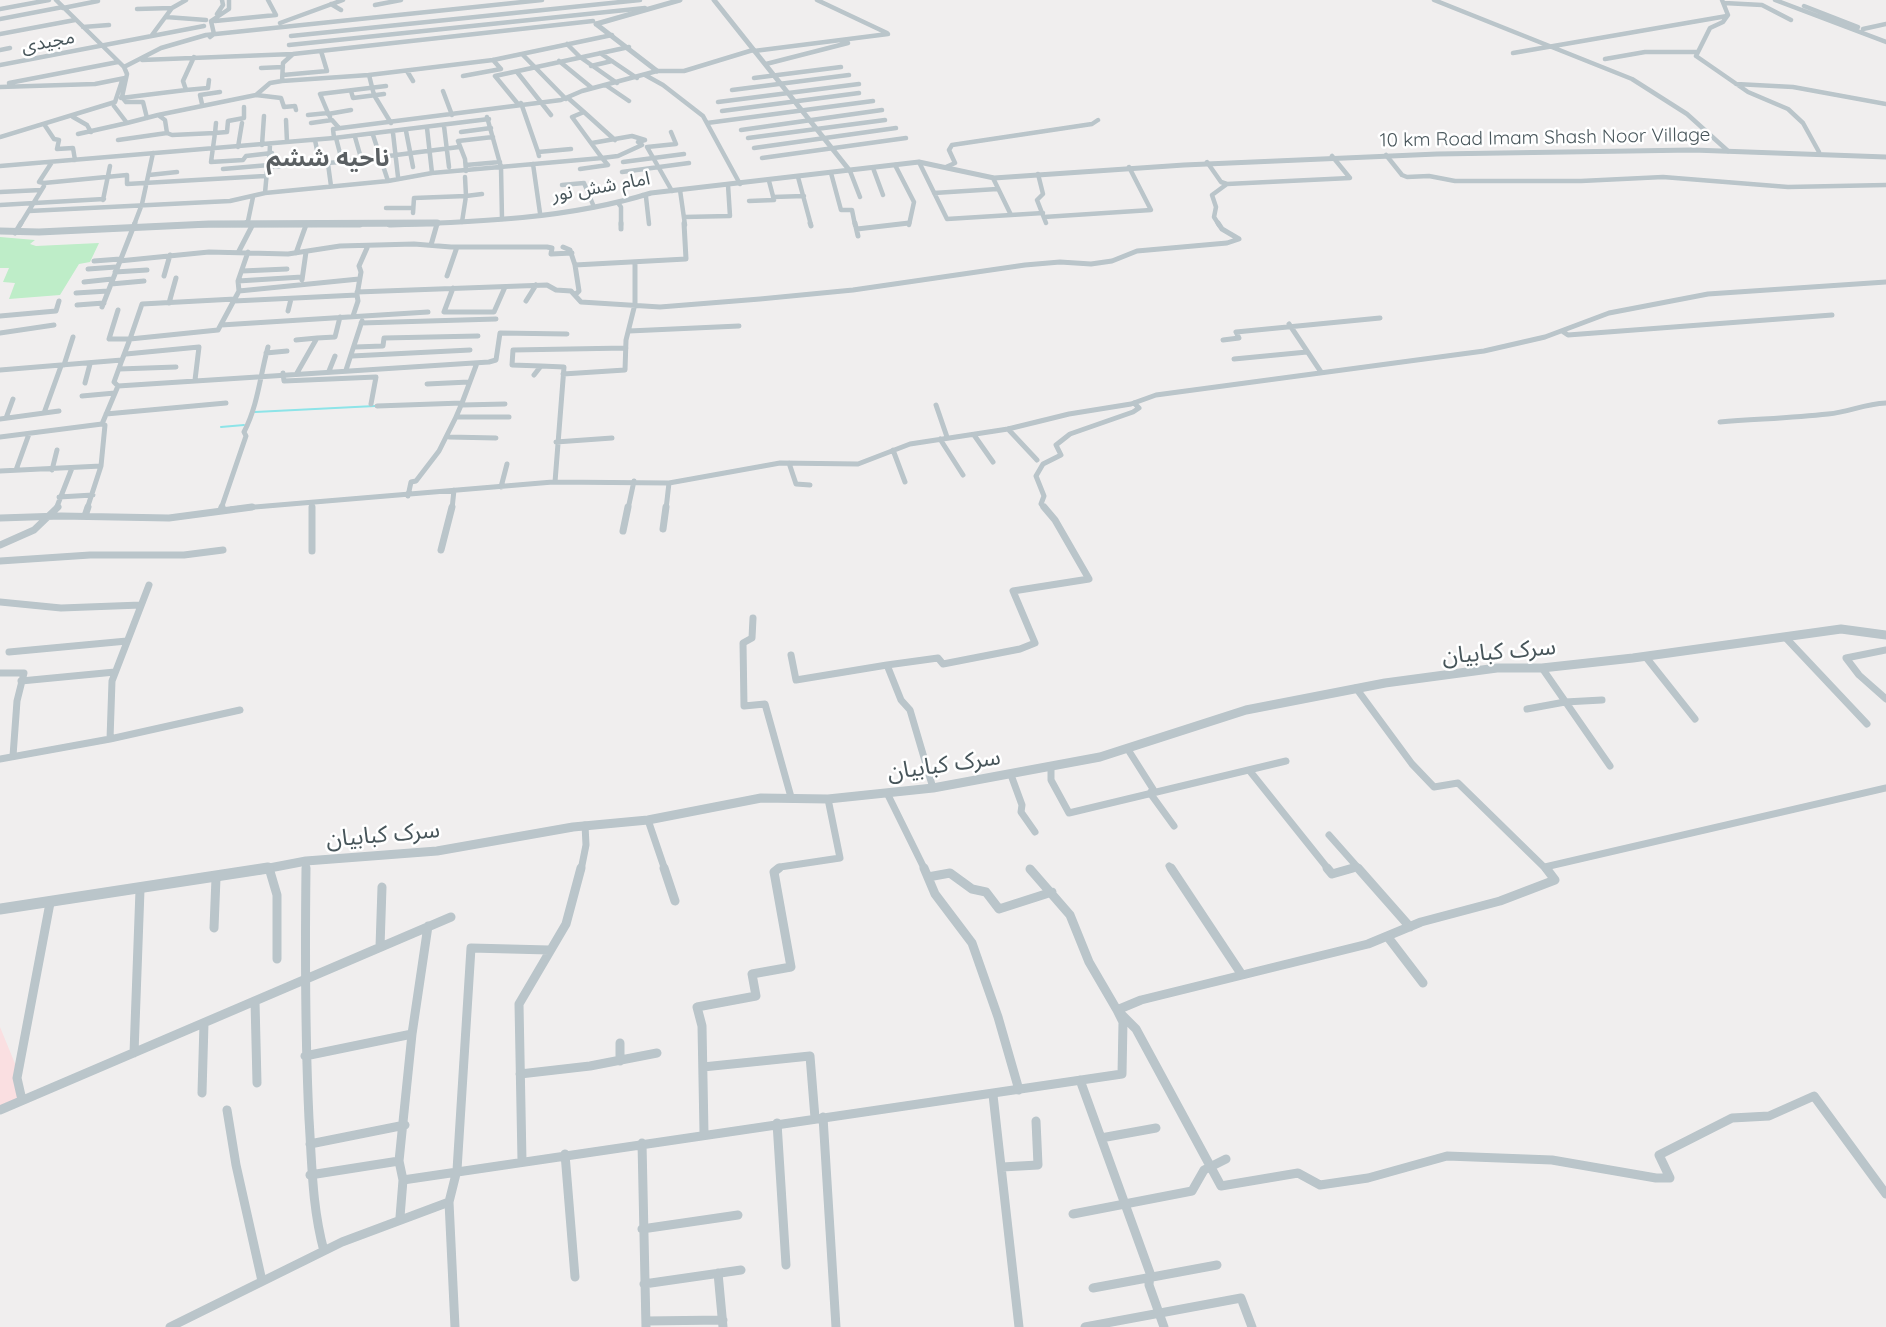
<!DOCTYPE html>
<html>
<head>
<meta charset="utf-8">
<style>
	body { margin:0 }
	canvas { display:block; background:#f0eeee }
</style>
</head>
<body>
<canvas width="1886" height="1327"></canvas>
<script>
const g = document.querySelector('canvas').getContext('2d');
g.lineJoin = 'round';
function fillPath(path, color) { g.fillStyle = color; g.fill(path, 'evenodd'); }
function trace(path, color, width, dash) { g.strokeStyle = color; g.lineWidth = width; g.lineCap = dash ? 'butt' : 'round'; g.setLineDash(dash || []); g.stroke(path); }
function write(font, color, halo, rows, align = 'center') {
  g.font = font + ' Quicksand,"Noto Sans Arabic",sans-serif'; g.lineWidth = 5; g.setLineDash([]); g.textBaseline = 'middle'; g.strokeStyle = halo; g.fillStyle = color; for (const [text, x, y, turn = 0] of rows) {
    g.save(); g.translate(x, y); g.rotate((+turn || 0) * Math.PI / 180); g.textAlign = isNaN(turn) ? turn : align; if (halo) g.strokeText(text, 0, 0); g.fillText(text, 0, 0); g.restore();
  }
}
fillPath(new Path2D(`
	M0 1027 16 1066 17 1098 0 1106Z`), '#fadfe1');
fillPath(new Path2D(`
	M0 237 35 240 30 244 36 246 99 243 90 262 79 264 60 295 9 299 15 283 3 282 9 268H0Z`), '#beedc8');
trace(new Path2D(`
	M255 412 375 406
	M221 427 244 425`), '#8de4e8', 2);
trace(new Path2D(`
	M56 0 124 67 127 74 122 97 126 102H143L147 118
	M817 0 887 33
	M1434 0 1632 79 1687 114 1728 151
	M1722 0 1728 15 1723 22 1710 28 1696 56 1748 92 1788 109 1803 123 1819 152
	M1775 0 1886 42
	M1724 3 1762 5 1791 20
	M331 4 341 10
	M375 5 401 0
	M1804 6 1858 27
	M63 8 98 1
	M0 9 49 0
	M137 9 172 8
	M217 14 223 5 222 0
	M166 17 206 20
	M0 19 63 7
	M215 21 276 15 268 0
	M280 23 343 0
	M83 27 109 25
	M1863 29 1886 24
	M0 34 75 20
	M152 35 172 8 186 0
	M291 36 640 0
	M210 37 214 34 211 21 229 9V0
	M567 44 580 57 617 83
	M289 45 645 8
	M0 50 10 48
	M754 51 888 34
	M600 53 637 78
	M1513 53 1727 16
	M293 54 593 21
	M523 55 566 99
	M194 57 183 81 186 90 208 88 209 80
	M1605 59 1645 52H1697
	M142 60 293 54 283 63 282 81 270 83 256 95
	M559 61 592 88
	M766 64 848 43
	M0 65 204 26
	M591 66 612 61
	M124 67 161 48 206 35 542 0
	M261 68 283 67
	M407 71 413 81
	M517 72 551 115
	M283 75 327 71 321 51
	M369 75 374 95 391 123
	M645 75 663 85 703 116 740 184
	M463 76 501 69 493 60
	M754 78 841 67
	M282 81 369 75 493 60 612 35
	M9 83 118 62
	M1736 84 1793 87 1886 104
	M607 86 629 101
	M0 87 95 84 125 78
	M732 90 849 75
	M351 91 353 98 384 94
	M443 91 452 115
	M121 98 186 90
	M568 98 584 112 572 117 602 158 618 156 642 145 638 142 645 140 632 136 592 143
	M718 102 859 84
	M521 103 538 152
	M202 104 200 95 220 92
	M518 104 495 76 629 47
	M244 107V118L228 121 227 132 215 133 211 162 243 160 246 156 272 153
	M722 111 859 93
	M584 112 615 140
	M328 113 320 94 386 86
	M328 114 351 110
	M158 115 256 95 281 98 284 107 295 106 296 110
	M308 115 328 113 330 117
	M73 117 87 125 91 132
	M487 117 501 167 502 219
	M286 120 287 142
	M127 123 158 115 165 120 167 133 172 135 215 133 216 123
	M311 123 332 120 339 128
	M707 123 873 101
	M44 124 54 139 59 140 57 149 73 148 75 160
	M444 126 449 167
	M427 128 432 173
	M741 130 882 110
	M406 131 413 167
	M461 132 491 128
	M671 132 676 144 647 147 672 191
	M393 133 398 177
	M78 134 127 123 114 106
	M373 135 388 181 432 173 602 158 608 165 580 169
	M0 137 115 102 122 81
	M355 137 361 158
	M334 138 489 119
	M336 138 342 161
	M748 138 885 120
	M118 140 167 133
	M315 140 320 165
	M270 144 269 167 341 162 459 147
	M262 145 264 116
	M238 147 242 123
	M754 148 896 128
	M1386 155 1402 175 1407 177 1429 176 1455 181H1581L1663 177 1788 187 1886 185
	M539 156 538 152 571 149
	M762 158 906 138
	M355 159 356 172
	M623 162 684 154
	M919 162 947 219 1043 213
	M1207 162 1221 182 1227 184 1212 195 1216 207 1214 217 1219 225
	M328 164 331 186
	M533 164 540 213
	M466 165 500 162
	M895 165 914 202 909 225
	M0 166 334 138 333 129 561 100 582 91 657 71H684L753 50
	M946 167 955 163 949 150 952 145 1092 124 1098 120
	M873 168 883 195
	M223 169 269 165
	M466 171 465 159 458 141 493 137
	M850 171 860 197
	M622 172 689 163
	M831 173 841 210H852L855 225
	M1038 174 1043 194 1037 200 1046 223
	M149 175 177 172
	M798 177 811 225
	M993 178 1011 215
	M769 181 774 200
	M44 183 127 175V184L265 176
	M1227 184 1350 178 1332 156
	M562 185 584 183 594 207
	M680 190 685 225
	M0 192 41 190
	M265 193 267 171
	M934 193 997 189
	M643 195 646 197 649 224
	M773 197 804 196
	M103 200 110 166
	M749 201 774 200
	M618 203 621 207V225
	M0 205 104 199
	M386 208H412
	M29 211 230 201 265 193 388 181
	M413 213 414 198 466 196 465 177
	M684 217 730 216 728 185
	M1044 217 1151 210 1129 167
	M462 222 466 196 482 194
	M244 224 248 221 253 197
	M20 225 44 186V183L39 182 52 162
	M134 225 142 204 153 153`), '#bac5ca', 4.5);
trace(new Path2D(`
	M621 223V229
	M810 223 811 226
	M855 223 858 236
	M857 229 909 223
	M15 233 21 223
	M431 245 437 224
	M563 247 570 250 575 265 686 259 684 223
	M239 251 253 224
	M296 253 306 225
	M94 261 120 259
	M119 261 209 252 288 254 340 246 414 244 451 247H547L552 248 551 254 572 253
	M575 265 579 291 576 294
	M88 269 116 267
	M242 271 287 269
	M115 272 147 270
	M164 276 170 255
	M447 276 457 247
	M302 280 306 252
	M238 281 302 277
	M84 282 112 279
	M111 284 144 281
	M453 288 444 312H494L505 287
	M239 291 359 279
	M357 292 547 285 556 290 571 291 581 302 660 307 760 299 853 290 1025 265 1060 262 1091 264 1112 261 1137 251 1227 243 1239 239 1222 229 1218 223
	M76 293 108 291
	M234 301 357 295 361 272 359 266 367 248
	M526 301 536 285
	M169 303 176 278
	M77 305 104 303
	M102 307 135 223
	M118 310 109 339H130L142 304 235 299
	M288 311 291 299
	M0 316 56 311 59 301
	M353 316 358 301 357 295
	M361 323 496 319
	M1289 324 1321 372
	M221 325 428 312
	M629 331 739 326
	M1562 331 1568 335 1832 315
	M0 333 54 325
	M296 340 317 338
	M1223 340 1239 338 1236 332 1380 318
	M355 347 383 346 384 338 478 336
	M266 353 287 351
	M126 354 199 347 195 380
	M352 356 470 350
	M1234 359 1307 352
	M64 365 73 337
	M541 366 564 367 555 482
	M119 369 176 367
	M0 370 122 360 130 339 218 330 239 291 238 281 248 252
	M346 370 362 321
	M329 371 335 356
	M283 373 284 381 376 377 371 404
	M297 373 317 338 335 337 340 317
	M563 374 625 370 626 340 635 304V262
	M534 375 541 366 512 365 513 350 626 348
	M85 383 90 364
	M427 384 469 382
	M118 386 489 362 496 360 500 333 567 334
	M82 396 115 393
	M462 403 477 363
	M462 405 505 404
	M936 405 947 437
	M377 406 462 403 456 417
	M44 413 61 366
	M106 414 226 403
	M6 418 13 399
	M0 419 59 411
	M1720 422C1756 419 1792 418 1828 414 1850 412 1863 404 1886 403
	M1008 429 1037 460
	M974 435 993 462
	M0 437 102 424
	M449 437 496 438
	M940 439 963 475
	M556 442 612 438
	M893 450 905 482
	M789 463 796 484 810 485
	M16 470 29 434
	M52 470 57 450
	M0 471 101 466
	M501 487 507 464
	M408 496 411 482 416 481 439 451 456 417H509
	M59 497 93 495
	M312 504V509
	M56 509 72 468
	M87 509 101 466 105 425 102 424 118 386 114 382 122 360
	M221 509 246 436 244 432C258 405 260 376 268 347
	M231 509 553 482 669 483 780 463 858 464 910 444 1008 429 1069 414 1131 404 1156 395 1484 351 1545 337 1609 313 1708 294 1886 282
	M452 509 454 490
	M628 509 634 481
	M666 509 669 483
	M1045 509 1041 504 1044 496 1036 476 1043 464 1061 455 1056 445 1070 434 1133 412 1139 408 1134 403`), '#bac5ca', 5);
trace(new Path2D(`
	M312 507V551
	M221 510 222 507
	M85 516 88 507
	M0 518 61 516 169 518 252 507
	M663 529 666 507
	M623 531 628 507
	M0 545 34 530 58 507
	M441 550 452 507
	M0 561 90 555H184L223 550
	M0 602 61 608 141 605
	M753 618 752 638 743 643 744 706 765 704 791 797
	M1785 637 1867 724
	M1886 650 1846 658 1859 675 1886 699
	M9 652 127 641
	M791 655 796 680 887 665 901 700 910 710 933 788
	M1645 656 1695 719
	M887 665 938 658 943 664 1020 649 1035 643 1013 591 1089 579 1055 520 1044 507
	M1542 668 1610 766
	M0 673H24L17 701 13 756
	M21 681 115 672
	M1356 688 1412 764 1434 787 1458 783 1547 870
	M1527 709 1565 702 1602 700
	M110 739 112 681 149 585
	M1127 748 1153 789 1150 793 1174 826
	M0 759 110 739 240 710
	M1051 768V780L1069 813 1286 761
	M1249 770 1329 870
	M1011 775 1022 805 1021 812 1035 832
	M887 793 925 870
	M648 820 665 870
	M1329 835 1360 870
	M1169 866 1172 870
	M1545 867 1886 788
	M306 870V861
	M581 870 586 845 585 825
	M776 870 780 867 840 858 828 799
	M1346 870 1357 867`), '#bac5ca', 7);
trace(new Path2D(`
	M269 868 277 895V959
	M306 868C305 952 305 1035 309 1119 312 1164 312 1207 324 1251
	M664 868 675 901
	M924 868 935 894 972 943 998 1017 1019 1090
	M1171 868 1242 975
	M1327 868 1332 874 1353 868
	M1358 868 1410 927
	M1030 869 1070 915 1089 962 1117 1010 1136 1029 1221 1186 1298 1173 1320 1185 1368 1178 1447 1156 1552 1160 1656 1178H1670L1659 1155 1732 1118 1769 1116 1814 1096 1886 1194
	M928 877 950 873 972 889 986 892 999 909 1052 892
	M214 928 216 878
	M1387 936 1423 983
	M380 947 382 887
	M255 1001 257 1083
	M620 1043V1061
	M134 1053 140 890
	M305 1056 412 1034
	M703 1067 810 1056 815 1118
	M520 1074 590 1066 657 1053
	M1080 1080 1150 1273 1149 1285 1164 1327
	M202 1093 204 1023
	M993 1095 1019 1327
	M22 1100 17 1078 50 903
	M0 1110 451 917
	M227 1110 236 1165 262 1281
	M823 1117 836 1327
	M777 1123 786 1265
	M704 1133 702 1026 697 1007 756 996 752 974 791 967 774 872 779 868
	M1101 1138 1156 1128
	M642 1143 646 1327
	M310 1144 405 1125
	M565 1154 575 1277
	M522 1161 519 1004 566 924 581 868
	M1002 1167 1038 1165 1036 1121
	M310 1175 399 1161
	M403 1180 1122 1074 1123 1022 1117 1010 1141 1000 1368 944 1421 922 1500 901 1555 880 1546 868
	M1073 1214 1192 1191 1204 1170 1226 1159
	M400 1217 403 1180 399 1161 412 1034 428 926
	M642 1229 738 1215
	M718 1273 723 1327
	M644 1284 741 1270
	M1093 1288 1217 1265
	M646 1321 723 1320
	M170 1327 342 1242 449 1202
	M455 1327 449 1202 457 1170 471 948 549 950
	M1085 1327 1241 1298 1252 1327`), '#bac5ca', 9);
trace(new Path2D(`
	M714 0 850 171
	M596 24 680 0
	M596 24 657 71
	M191 225H360
	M389 225C476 222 568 219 651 193L919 162 994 178 1184 165 1437 154 1693 150 1886 157`), '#bac5ca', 5);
trace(new Path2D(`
	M0 231 39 232 209 224 437 223`), '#bac5ca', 7);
trace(new Path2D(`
	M259 870 306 861 437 851 573 827 648 820 761 798 828 799 933 788 1100 757 1246 710 1385 683 1497 668H1542L1633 658 1841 629 1886 635`), '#bac5ca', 9);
trace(new Path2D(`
	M0 909 268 868`), '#bac5ca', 11);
write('19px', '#47555a', '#fff', [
	["مجیدی",48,42,-11],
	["10 km Road Imam Shash Noor Village",1545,138,-1],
	["امام شش نور",601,187,-10]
]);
write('23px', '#47555a', '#fff', [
	["سرک کبابیان",1499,652,-5],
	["سرک کبابیان",944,765,-8],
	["سرک کبابیان",383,835,-5]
]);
write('bold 24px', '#5b6063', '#fff', [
	["ناحیه ششم",328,159]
]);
</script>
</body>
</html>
